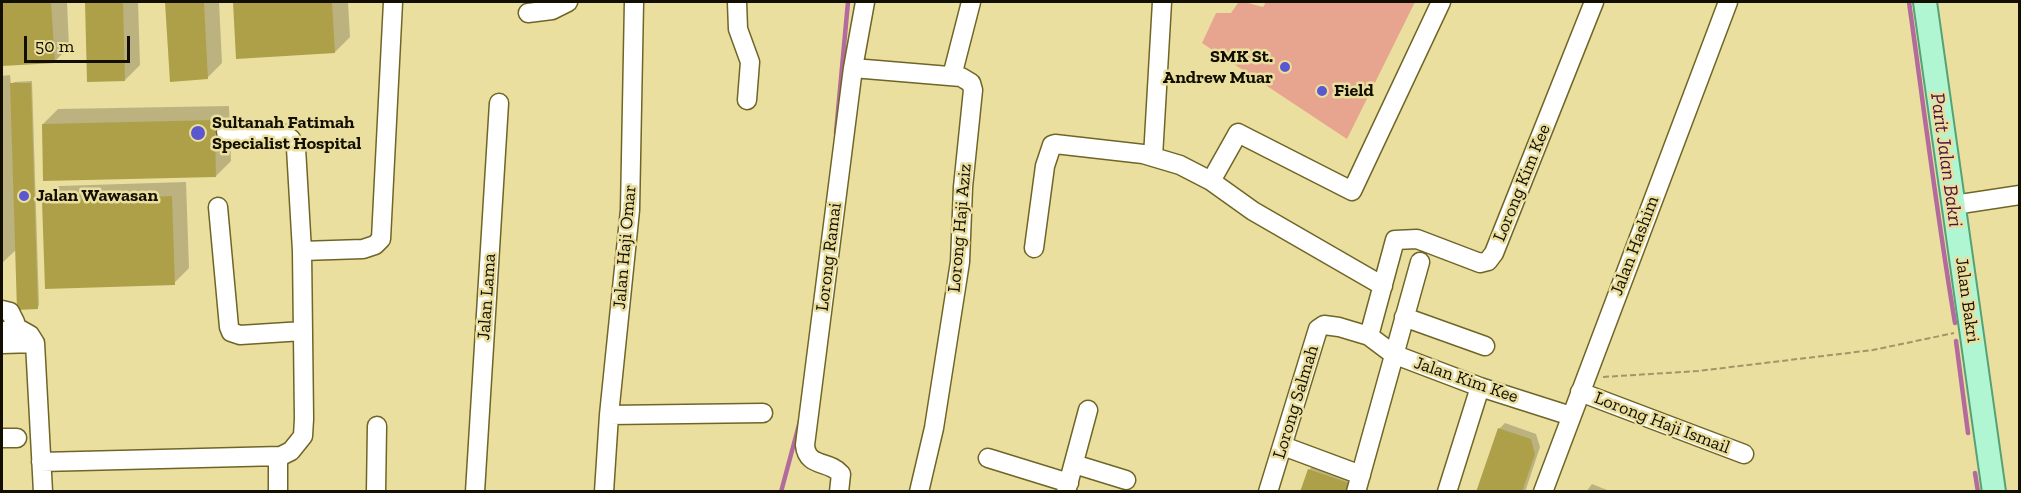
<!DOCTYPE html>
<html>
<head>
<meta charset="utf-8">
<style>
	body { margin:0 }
	#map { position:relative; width:2021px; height:493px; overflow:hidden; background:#eadf9f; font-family:"Zilla Slab",serif }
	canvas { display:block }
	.frame { position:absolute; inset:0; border:3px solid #120e00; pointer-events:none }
	.scale { position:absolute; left:24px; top:36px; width:106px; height:27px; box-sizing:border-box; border:3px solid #120e00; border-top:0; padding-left:8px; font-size:18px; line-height:21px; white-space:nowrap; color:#120e00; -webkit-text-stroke:4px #eadf9f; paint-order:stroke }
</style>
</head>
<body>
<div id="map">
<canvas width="2021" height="493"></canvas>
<div class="frame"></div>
<div class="scale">50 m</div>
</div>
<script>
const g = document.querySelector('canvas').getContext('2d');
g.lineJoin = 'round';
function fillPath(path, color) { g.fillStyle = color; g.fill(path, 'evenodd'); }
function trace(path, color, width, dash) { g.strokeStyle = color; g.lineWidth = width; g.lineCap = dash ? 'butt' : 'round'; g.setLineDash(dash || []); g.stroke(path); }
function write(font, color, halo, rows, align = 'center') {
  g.font = font + ' "Zilla Slab",serif'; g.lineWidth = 5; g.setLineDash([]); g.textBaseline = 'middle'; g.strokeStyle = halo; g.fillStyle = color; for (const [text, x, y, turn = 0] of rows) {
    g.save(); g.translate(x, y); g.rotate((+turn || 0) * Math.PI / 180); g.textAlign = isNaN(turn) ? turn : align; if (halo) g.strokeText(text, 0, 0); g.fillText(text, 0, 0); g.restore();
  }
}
fillPath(new Path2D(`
	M1266 2H1415L1347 139 1202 43 1216 13H1231L1238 3H1248L1263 7Z`), '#e7a58f');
fillPath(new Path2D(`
	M2 2H67L69 47 54 62 2 64Z
	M87 2H138L140 65 125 80 89 81Z
	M167 2H219L222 63 207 78 171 80Z
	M234 2H348L350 37 335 52 237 57Z
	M10 75 11 85 14 82 32 81 39 305 37 308 17 249 2 263V76Z
	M229 106 231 161 216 176 43 124 58 109Z
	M186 182 189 268 174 283 44 202 59 186Z
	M1505 423 1536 434 1540 447 1525 492H1478L1500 428Z
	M1314 465 1356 478 1352 492 1309 470Z
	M1592 484 1612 492H1586Z`), '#0003');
trace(new Path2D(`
	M1909 2C1924 109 1937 216 1955 323
	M836 133 848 2
	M1956 341 1968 433
	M1975 473 1978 492
	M781 492 800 421`), '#b26b9c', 4.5);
fillPath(new Path2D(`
	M2 2H51L55 63 2 66Z
	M85 2H123L125 81 87 82Z
	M165 2H204L208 79 170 82Z
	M233 2H332L335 53 236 59Z
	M10 83H31L38 309 17 310Z
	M215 120 216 177 43 181 42 124Z
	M172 196 175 285 45 289 42 201Z
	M1498 428 1531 439 1535 454 1522 492H1476Z
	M1308 469 1352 484 1349 492H1300Z`), '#aea049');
const minor = new Path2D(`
	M737 2 738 29 750 62 747 100
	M528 13 552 10 568 2
	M853 68 961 77 971 83 973 90 963 187 960 262 934 428 919 492
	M952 76 971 2
	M226 132 284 134 291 139 296 148 302 251
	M1153 157 1162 2
	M1211 181 1238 133 1352 191 1441 2
	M1954 205 2020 195
	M218 207 229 327 231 332 240 335 303 331
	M1034 248 1045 166 1052 145 1055 144 1143 154 1180 165 1211 181 1253 211 1383 286
	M2 310 10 312 15 322 11 329 2 332
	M1404 317 1485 346
	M14 326 30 335 35 343 43 492
	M1369 336 1395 240 1417 239 1480 263 1488 261 1494 253 1594 2
	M2 344 35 343
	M1580 392 1744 454
	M609 415 763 413
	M2 438H17
	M1283 446 1361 475
	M988 458 1069 483
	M41 462 281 456
	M1074 464 1126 480
	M278 492V461L281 456 291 451 303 436 304 419 302 251 363 249 375 245 381 239 393 2
	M376 492 377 426
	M475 492 499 103
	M604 492 609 415 630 210 634 2
	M839 492 841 474C829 460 807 468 805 445L853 68 865 2
	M1066 492 1088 410
	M1268 492 1318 329 1324 325 1339 327 1369 336 1393 354 1480 387 1571 416
	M1356 492 1420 262
	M1447 492 1480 387
	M1543 492 1728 2`);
const major = new Path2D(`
	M1925 2 1994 492`);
trace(minor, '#6f6526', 21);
trace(major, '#56a176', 26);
trace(new Path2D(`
	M1603 377 1698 371 1873 350 1954 333`), '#a09768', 2, [6, 3]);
trace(minor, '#fff', 18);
trace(major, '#b0f6d3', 22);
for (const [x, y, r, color] of [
	[1285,67,6,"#5b57cf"],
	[1322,91,6,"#5b57cf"],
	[198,133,8,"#5b57cf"],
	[24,196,6,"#5b57cf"]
]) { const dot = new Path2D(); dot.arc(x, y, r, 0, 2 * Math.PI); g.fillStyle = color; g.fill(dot); trace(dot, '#eadf9f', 2); }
write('bold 18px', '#120e00', '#eadf9f', [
	["SMK St.",1273,57,"right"],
	["Andrew Muar",1273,78,"right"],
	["Field",1334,91],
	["Sultanah Fatimah",212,123],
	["Specialist Hospital",212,144],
	["Jalan Wawasan",36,196]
], 'left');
write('18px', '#120e00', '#eadf9f', [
	["Lorong Kim Kee",1522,183,-68],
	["Lorong Haji Aziz",960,228,-85],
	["Jalan Hashim",1635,246,-69],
	["Jalan Haji Omar",625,247,-85],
	["Lorong Ramai",829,257,-83],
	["Jalan Lama",487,297,-86],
	["Jalan Bakri",1967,300,82],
	["Jalan Kim Kee",1466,380,19],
	["Lorong Salmah",1296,402,-73],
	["Lorong Haji Ismail",1662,423,21]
]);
write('italic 20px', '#4f0e40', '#eadf9f', [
	["Parit Jalan Bakri",1946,160,82]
]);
</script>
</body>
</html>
